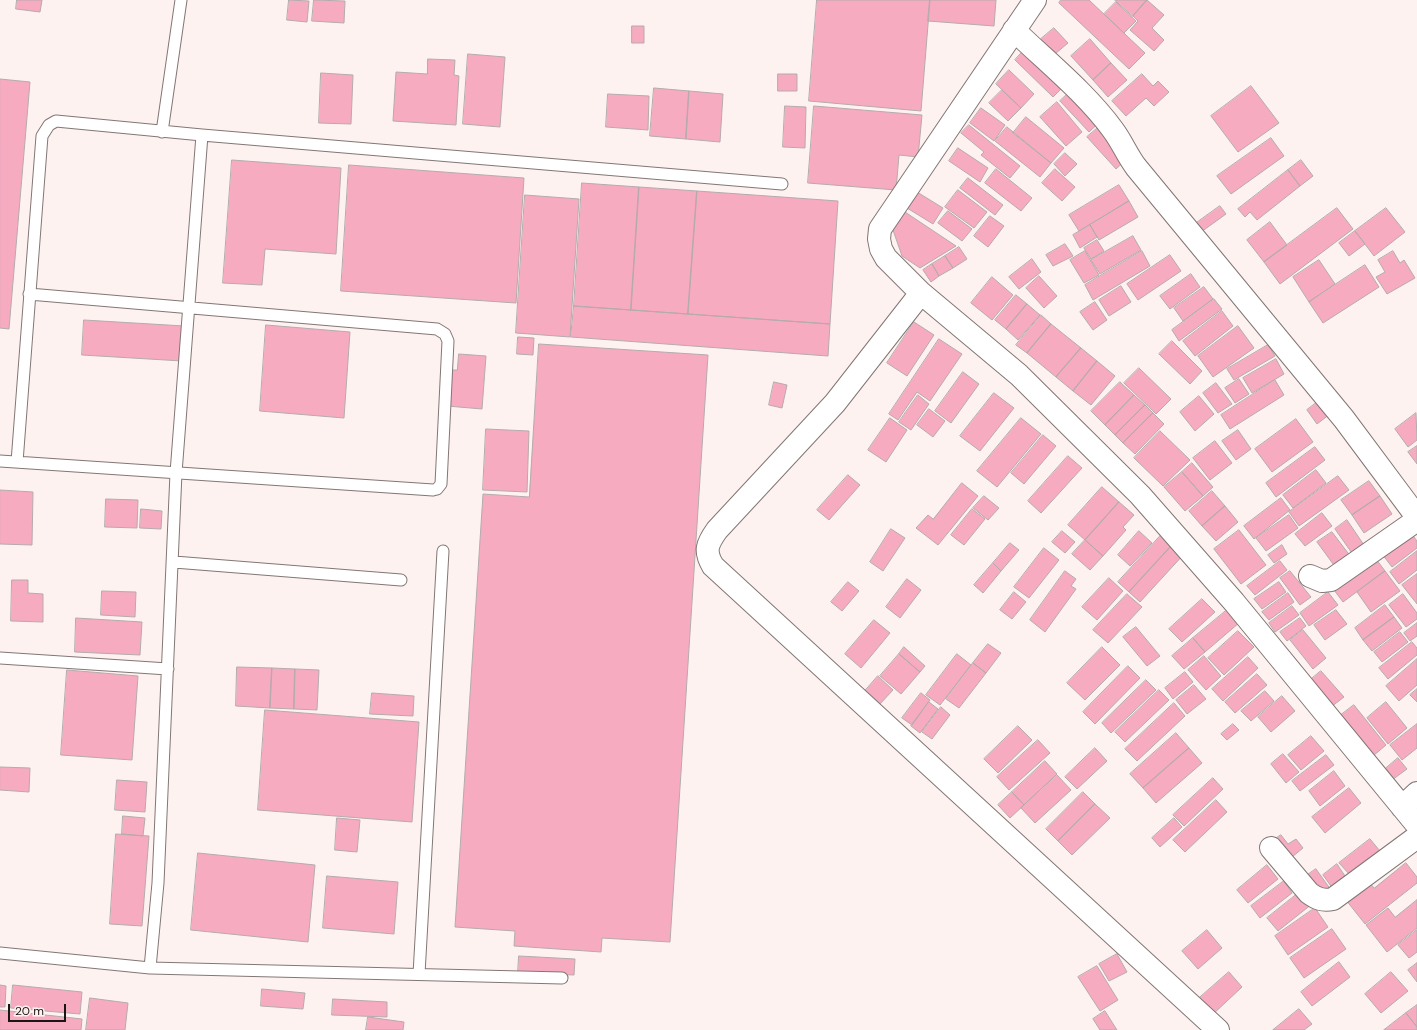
<!DOCTYPE html>
<html>
<head>
<meta charset="utf-8">
<style>
	body { margin:0 }
	#map { position:relative; width:1417px; height:1030px; overflow:hidden; background:#fef2f0; font-family:"DM Sans",sans-serif }
	canvas { display:block }
	.scale { position:absolute; left:8px; top:1004px; width:58px; height:18px; box-sizing:border-box; border:2px solid #1a1615; border-top:0; padding-left:5px; font-size:12px; line-height:14px; white-space:nowrap; color:#1a1615; -webkit-text-stroke:3px #fef2f0; paint-order:stroke }
</style>
</head>
<body>
<div id="map">
<canvas width="1417" height="1030"></canvas>
<div class="scale">20 m</div>
</div>
<script>
const g = document.querySelector('canvas').getContext('2d');
g.lineJoin = 'round';
function fillPath(path, color) { g.fillStyle = color; g.fill(path, 'evenodd'); }
function trace(path, color, width, dash) { g.strokeStyle = color; g.lineWidth = width; g.lineCap = dash ? 'butt' : 'round'; g.setLineDash(dash || []); g.stroke(path); }
const building = new Path2D(`
	M17 0H42L40 12 16 9Z
	M289 0 309 1 307 22 287 20Z
	M314 0 345 1 344 23 312 21Z
	M817 0H930L921 111 809 101Z
	M930 0H996L994 26 928 21Z
	M1061 0H1089L1145 53 1129 69 1059 3Z
	M1115 0H1147L1133 16Z
	M1147 0 1164 15 1152 28 1164 40 1154 51 1130 30 1138 21 1133 16Z
	M1116 2 1136 21 1124 33 1104 14Z
	M632 26H644V43H632Z
	M1054 28 1068 43 1055 54 1041 39Z
	M1090 39 1111 63 1093 80 1071 56Z
	M1027 47 1065 85 1053 97 1015 60Z
	M468 54 505 57 500 127 463 124Z
	M428 59 455 60 454 75 459 76 456 125 393 121 396 72 427 74Z
	M1111 63 1127 80 1108 97 1093 80Z
	M1009 70 1034 94 1021 108 996 84Z
	M321 73 353 75 351 124 319 123Z
	M778 74H797V91H778Z
	M1142 74 1153 86 1158 81 1169 92 1154 106 1146 98 1126 116 1112 101Z
	M0 79 30 82 9 329 0 328Z
	M1251 86 1279 123 1238 152 1211 116Z
	M654 88 689 91 686 139 650 136Z
	M1073 89 1102 120 1089 132 1060 101Z
	M1002 90 1021 108 1008 121 989 103Z
	M689 91 723 94 720 142 686 139Z
	M608 94 649 96 648 130 606 127Z
	M1057 102 1082 132 1066 146 1040 117Z
	M785 106 806 107 805 148 783 147Z
	M814 106 922 115 918 157 899 155 896 190 808 183Z
	M981 108 1005 125 994 141 970 123Z
	M1026 117 1064 148 1051 163 1013 133Z
	M969 125 1020 166 1010 178 981 155 984 152 961 133Z
	M1100 126 1128 158 1116 169 1087 137Z
	M1007 127 1051 163 1040 177 995 141Z
	M1271 138 1284 156 1231 194 1217 176Z
	M958 148 988 168 980 182 949 161Z
	M1065 153 1077 164 1065 176 1054 164Z
	M232 160 341 168 336 254 265 249 262 285 223 283Z
	M1301 160 1313 176 1300 186 1288 170Z
	M349 165 524 178 516 303 341 291Z
	M996 169 1032 198 1021 211 985 183Z
	M1055 169 1075 187 1062 201 1042 183Z
	M1288 170 1300 186 1257 220 1250 212 1245 217 1238 209Z
	M968 178 1003 205 995 215 960 188Z
	M582 183 639 187 631 310 574 306Z
	M1119 185 1129 201 1079 231 1069 215Z
	M639 187 697 191 688 314 631 310Z
	M958 190 987 212 974 228 945 207Z
	M697 191 838 201 830 324 688 314Z
	M917 192 943 208 933 224 907 208Z
	M525 195 579 199 570 337 516 333Z
	M1129 201 1138 217 1099 240 1090 225Z
	M1220 206 1226 214 1201 232 1195 224Z
	M1337 208 1353 229 1280 284 1264 262Z
	M1386 208 1405 232 1374 256 1355 231Z
	M948 211 972 229 962 241 938 223Z
	M905 212 956 246 920 268 902 256 893 230Z
	M990 216 1004 226 988 247 974 236Z
	M1270 222 1287 245 1264 262 1247 240Z
	M1090 225 1097 237 1080 248 1073 235Z
	M1355 231 1365 244 1349 256 1339 243Z
	M1133 236 1141 250 1100 274 1091 260Z
	M1097 240 1104 251 1091 259 1084 248Z
	M1065 244 1073 256 1053 266 1046 255Z
	M959 247 967 259 953 268 945 256Z
	M1085 251 1099 275 1084 283 1070 260Z
	M1142 251 1150 266 1093 300 1085 285Z
	M1393 251 1400 263 1404 260 1415 278 1387 294 1376 277 1385 272 1378 260Z
	M1170 255 1181 271 1138 300 1127 284Z
	M945 256 953 268 939 276 932 264Z
	M1032 259 1041 272 1019 289 1009 277Z
	M1319 260 1335 284 1309 302 1293 277Z
	M932 264 939 276 931 282 923 270Z
	M1365 265 1379 287 1323 323 1309 302Z
	M1191 274 1200 287 1170 309 1160 296Z
	M1039 276 1057 296 1044 308 1026 288Z
	M992 277 1013 295 992 320 971 303Z
	M1121 286 1131 302 1109 316 1099 300Z
	M1204 287 1213 299 1183 321 1174 308Z
	M1016 295 1027 304 1006 329 995 320Z
	M1214 299 1222 309 1179 341 1172 330Z
	M1095 302 1107 320 1093 330 1080 312Z
	M1027 304 1040 315 1018 340 1006 329Z
	M574 306 830 324 828 356 571 337Z
	M1222 311 1233 326 1195 356 1183 341Z
	M1041 315 1051 324 1027 353 1016 345Z
	M84 320 184 326 182 361 82 355Z
	M914 322 934 335 907 376 887 363Z
	M1051 324 1081 348 1056 377 1027 353Z
	M266 325 350 332 344 418 260 411Z
	M1238 326 1254 348 1213 377 1198 356Z
	M518 337 534 338 533 355 517 354Z
	M939 339 962 354 930 401 917 392 898 420 889 414Z
	M1172 341 1202 371 1190 384 1159 354Z
	M539 344 708 355 670 942 602 938 601 952 514 946 515 931 455 927 483 494 529 497Z
	M1268 345 1275 356 1234 380 1227 369Z
	M1081 348 1097 361 1073 391 1056 377Z
	M459 354 486 356 482 409 447 406 450 370H457Z
	M1276 359 1284 374 1252 393 1243 378Z
	M1097 361 1115 376 1091 405 1073 391Z
	M1139 368 1171 399 1156 414 1124 383Z
	M963 372 979 384 951 423 935 411Z
	M1239 379 1249 394 1235 403 1225 388Z
	M1275 380 1284 395 1230 429 1221 415Z
	M774 382 787 385 782 408 769 405Z
	M1120 382 1134 395 1105 425 1091 411Z
	M1216 383 1232 404 1218 413 1203 393Z
	M994 393 1014 408 980 451 960 436Z
	M918 395 929 404 911 430 899 422Z
	M1134 395 1145 405 1115 435 1105 425Z
	M1199 396 1214 414 1195 431 1180 412Z
	M1324 397 1334 411 1317 424 1307 410Z
	M1145 405 1153 413 1123 443 1115 435Z
	M929 409 945 421 933 437 917 425Z
	M1153 413 1164 424 1135 454 1123 443Z
	M1416 413 1417 440 1408 447 1395 429Z
	M890 418 907 430 886 462 868 450Z
	M1021 418 1041 434 997 487 977 471Z
	M1296 419 1313 442 1272 472 1255 449Z
	M486 429 529 431 527 492 483 490Z
	M1238 430 1251 449 1236 460 1222 441Z
	M1160 431 1190 460 1163 486 1134 458Z
	M1043 435 1056 446 1024 484 1011 473Z
	M1215 441 1232 463 1210 480 1193 458Z
	M1417 446V464L1408 452Z
	M1315 447 1325 460 1276 497 1266 483Z
	M1068 456 1082 468 1041 513 1028 501Z
	M1192 463 1213 487 1203 496 1182 472Z
	M1316 470 1326 483 1293 508 1283 495Z
	M1182 472 1203 496 1185 511 1164 487Z
	M848 475 860 485 829 520 817 510Z
	M1338 476 1349 490 1299 526 1289 512Z
	M1369 481 1380 496 1352 515 1341 500Z
	M962 483 978 496 938 545 916 528 928 515 933 519Z
	M1102 487 1119 502 1085 540 1068 525Z
	M0 490 33 492 32 545 0 544Z
	M1212 491 1225 506 1202 526 1189 511Z
	M984 496 999 508 988 520 973 508Z
	M1380 496 1392 514 1364 533 1352 515Z
	M1281 498 1290 510 1254 539 1244 526Z
	M106 499 138 500 137 528 105 527Z
	M1119 502 1134 515 1123 527 1126 530 1103 556 1085 540Z
	M1225 506 1238 522 1216 541 1202 526Z
	M141 509 162 511 161 529 140 528Z
	M972 509 985 519 964 545 951 535Z
	M1322 513 1332 526 1305 546 1295 534Z
	M1289 515 1298 528 1266 551 1256 538Z
	M1347 520 1366 548 1354 556 1335 529Z
	M891 529 905 538 883 571 870 562Z
	M1239 530 1266 565 1241 584 1214 549Z
	M1062 531 1075 542 1065 553 1052 542Z
	M1139 531 1152 543 1130 566 1118 555Z
	M1332 532 1351 557 1336 568 1317 542Z
	M1410 532 1417 541V548L1392 567 1382 554Z
	M1163 533 1174 543 1129 592 1118 582Z
	M1085 540 1103 556 1090 570 1072 554Z
	M1010 543 1019 550 1001 571 993 563Z
	M1174 543 1185 553 1140 602 1129 592Z
	M1282 545 1287 554 1274 563 1268 555Z
	M1044 548 1059 560 1029 598 1014 587Z
	M1417 551V570L1399 584 1390 572Z
	M1373 555 1385 571 1343 602 1331 586Z
	M1280 561 1287 570 1255 595 1247 586Z
	M993 563 1001 571 983 593 974 585Z
	M1065 571 1076 579 1071 586 1076 589 1045 632 1030 620Z
	M1290 571 1311 597 1300 605 1280 578Z
	M1385 571 1400 591 1371 612 1357 592Z
	M1417 574V604L1402 585Z
	M1109 578 1123 591 1097 620 1082 607Z
	M907 579 921 590 900 618 886 607Z
	M12 580H28V593L43 594V622L11 621Z
	M848 582 859 591 842 611 831 602Z
	M1279 582 1286 592 1262 609 1254 599Z
	M102 591 136 592 135 617 101 615Z
	M1014 592 1026 602 1012 619 1000 610Z
	M1328 592 1338 605 1309 626 1300 613Z
	M1288 593 1294 602 1269 620 1262 612Z
	M1127 594 1142 607 1108 643 1093 630Z
	M1403 594 1417 613V619L1406 627 1389 605Z
	M1202 599 1215 612 1182 642 1169 629Z
	M1385 605 1394 617 1363 640 1355 628Z
	M1292 606 1299 615 1275 632 1269 623Z
	M1227 610 1239 623 1205 652 1193 638Z
	M1336 610 1347 624 1325 640 1314 625Z
	M1394 617 1402 628 1372 651 1363 640Z
	M76 618 142 622 140 655 75 652Z
	M1300 618 1306 626 1287 641 1280 632Z
	M874 620 890 633 861 668 845 654Z
	M1417 623V636L1410 641 1404 633Z
	M1136 627 1160 656 1147 666 1123 637Z
	M1303 630 1326 658 1313 669 1290 640Z
	M1238 631 1254 647 1224 675 1208 658Z
	M1400 632 1408 642 1382 662 1374 652Z
	M1193 638 1205 652 1184 669 1172 656Z
	M1412 642 1417 648V655L1388 679 1379 668Z
	M988 644 1001 653 986 673 973 663Z
	M904 647 925 666 920 672 899 654Z
	M1102 647 1120 665 1085 700 1067 683Z
	M899 654 920 672 901 694 880 676Z
	M957 654 971 665 940 705 926 695Z
	M1204 656 1221 676 1206 690 1188 670Z
	M1248 657 1258 668 1223 701 1212 689Z
	M1417 659V685L1399 701 1386 686Z
	M973 663 986 673 959 708 946 699Z
	M1128 666 1140 678 1095 724 1083 712Z
	M237 667 272 668 270 708 236 706Z
	M272 668 295 669 294 709 270 708Z
	M295 669 319 670 317 710 294 709Z
	M67 670 138 676 132 760 61 755Z
	M1321 671 1344 697 1331 707 1309 681Z
	M1185 672 1193 682 1173 699 1165 688Z
	M1257 674 1267 685 1235 713 1225 702Z
	M878 676 893 690 879 705 864 692Z
	M1146 680 1156 690 1111 733 1102 723Z
	M1194 685 1206 699 1187 714 1176 700Z
	M1417 689V702L1410 695Z
	M1159 690 1169 700 1125 742 1115 732Z
	M1265 691 1274 701 1251 721 1241 711Z
	M372 693 414 696 413 716 370 714Z
	M921 693 930 700 912 725 902 718Z
	M1282 696 1295 711 1271 732 1258 717Z
	M929 702 938 709 920 733 911 726Z
	M1386 702 1407 728 1388 744 1367 718Z
	M1174 703 1185 716 1137 761 1125 749Z
	M1354 705 1386 745 1373 756 1341 715Z
	M941 707 950 715 932 739 922 732Z
	M265 710 419 722 412 822 258 810Z
	M1233 724 1239 730 1227 740 1221 734Z
	M1417 724V748L1402 760 1390 745Z
	M1018 726 1032 740 998 773 984 759Z
	M1176 733 1189 748 1143 788 1130 774Z
	M1311 736 1324 751 1301 770 1288 755Z
	M1038 740 1050 753 1009 790 997 777Z
	M1095 748 1107 761 1077 789 1065 777Z
	M1189 748 1202 763 1156 803 1143 788Z
	M1283 754 1299 772 1286 783 1271 764Z
	M1326 755 1334 765 1300 791 1292 781Z
	M1398 758 1407 769 1392 780 1384 770Z
	M1045 761 1057 774 1024 805 1012 792Z
	M0 767 30 768 29 792 0 790Z
	M1334 771 1345 786 1320 806 1309 791Z
	M1057 775 1071 790 1035 823 1021 808Z
	M1213 778 1223 789 1184 826 1173 815Z
	M117 780 147 782 145 812 115 810Z
	M1349 788 1361 803 1325 833 1312 817Z
	M1012 792 1024 805 1010 818 998 805Z
	M1083 792 1095 804 1058 841 1046 829Z
	M1216 800 1227 812 1185 852 1173 840Z
	M1095 804 1110 818 1072 855 1058 841Z
	M123 816 145 818 143 836 122 834Z
	M337 818 360 820 357 852 335 850Z
	M1174 818 1182 827 1160 847 1152 838Z
	M116 834 149 836 142 926 110 924Z
	M1281 835 1288 844 1296 839 1303 848 1286 862 1271 842Z
	M1370 839 1380 851 1350 875 1339 863Z
	M198 853 315 865 308 942 191 930Z
	M1406 863 1417 877V883L1365 924 1346 900 1369 882 1374 888Z
	M1337 864 1347 879 1333 889 1323 875Z
	M1267 865 1278 879 1248 903 1237 890Z
	M1316 869 1331 890 1321 898 1306 876Z
	M327 876 398 882 394 934 323 928Z
	M1284 881 1292 893 1260 918 1251 906Z
	M1301 891 1312 904 1278 931 1267 918Z
	M1417 900V928L1387 952 1366 925 1388 908 1395 917Z
	M1315 908 1328 927 1288 955 1275 936Z
	M1332 929 1346 949 1304 978 1290 958Z
	M1207 930 1222 948 1198 969 1182 951Z
	M1417 930V952L1409 958 1398 945Z
	M1117 954 1127 972 1109 981 1099 964Z
	M519 956 575 959 574 975 518 973Z
	M1339 962 1350 977 1312 1006 1301 992Z
	M1417 963V982L1408 970Z
	M1097 966 1118 1000 1100 1011 1078 977Z
	M1229 972 1242 987 1211 1016 1197 1000Z
	M1391 972 1408 991 1381 1013 1365 994Z
	M0 985 6 986 5 1007H0Z
	M13 985 82 992 80 1014 11 1008Z
	M262 989 305 993 303 1009 261 1006Z
	M90 998 128 1003 125 1030H86Z
	M333 999 387 1002V1017L332 1015Z
	M1417 1005V1027L1406 1013Z
	M1299 1009 1312 1024 1304 1030H1273Z
	M0 1010 82 1019 81 1030H0Z
	M1105 1011 1117 1030H1100L1093 1019Z
	M1406 1013 1417 1027V1030H1384Z
	M368 1017 404 1022 403 1030H366Z`);
fillPath(building, '#f7abc1');
trace(building, '#b5aaad', 1);
const service = new Path2D(`
	M162 132 181 0
	M0 461 433 490 437 489 441 484 448 341 445 334 437 329 29 294
	M17 462 42 136 49 125 56 121 202 135 782 184
	M174 562 401 580
	M0 658 168 669
	M0 953 150 968 562 978
	M150 968 158 883 176 473 202 135
	M419 974 443 551`);
const minor = new Path2D(`
	M1035 0 880 229 879 239 881 249 886 258 921 293 1019 375 1140 495 1234 602 1417 825
	M1014 30C1047 62 1086 93 1113 130 1122 142 1127 155 1136 167L1344 419 1417 517
	M921 293 835 403 717 530C707 544 704 551 713 566L1218 1030
	M1310 576 1322 581 1331 580 1417 520
	M1402 807 1417 793
	M1271 848 1309 893C1317 899 1323 901 1333 899L1417 837`);
trace(service, '#817775', 13);
trace(minor, '#817775', 24);
trace(service, '#fff', 11);
trace(minor, '#fff', 22);
</script>
</body>
</html>
